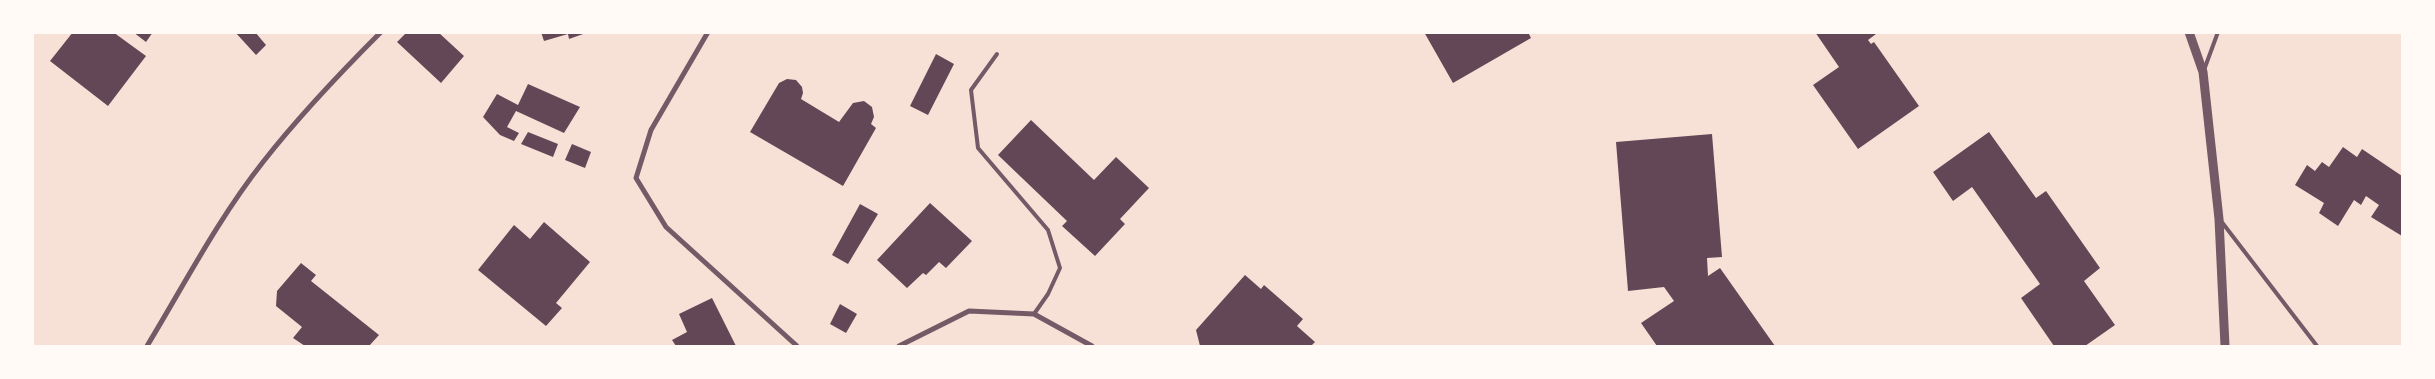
<!DOCTYPE html>
<html>
<head>
<meta charset="utf-8">
<style>
	body { margin:0 }
	#map { position:relative; width:2435px; height:379px; overflow:hidden; background:#f7e1d7; font-family:Poppins,sans-serif }
	canvas { display:block }
	.frame { position:absolute; inset:0; border:34px solid #fffaf5; pointer-events:none }
</style>
</head>
<body>
<div id="map">
<canvas width="2435" height="379"></canvas>
<div class="frame"></div>
</div>
<script>
const g = document.querySelector('canvas').getContext('2d');
g.lineJoin = 'round';
function fillPath(path, color) { g.fillStyle = color; g.fill(path, 'evenodd'); }
function trace(path, color, width, dash) { g.strokeStyle = color; g.lineWidth = width; g.lineCap = dash ? 'butt' : 'round'; g.setLineDash(dash || []); g.stroke(path); }
fillPath(new Path2D(`
	M73 32H113L146 56 108 106 50 61Z
	M133 32H153L146 42Z
	M235 32H255L266 45 256 55Z
	M407 32H438L464 56 441 83 397 42Z
	M541 32H586V33L569 39 568 34 544 41Z
	M1424 32H1528L1531 38 1453 83Z
	M1815 32H1875L1876 34 1868 40 1871 44 1874 42 1919 106 1858 149 1813 85 1839 67Z
	M936 54 954 64 928 115 910 106Z
	M787 79 796 80 802 87 803 93 801 99 839 122 853 103 864 101 872 107 874 117 871 124 876 128 843 186 750 132 779 83Z
	M528 84 580 107 564 133 516 111 507 127 519 133 514 141 500 135 483 117 497 94 518 105Z
	M1031 120 1094 180 1116 157 1149 188 1120 219 1125 224 1095 256 1062 226 1067 221 998 155Z
	M528 132 558 144 553 157 521 144Z
	M1989 132 2036 198 2046 191 2100 268 2084 281 2115 325 2085 346H2054L2021 298 2040 284 1972 187 1953 201 1933 172Z
	M1712 134 1722 257 1707 258 1708 276 1720 268 1775 346H1657L1641 323 1674 301 1664 287 1628 291 1616 142Z
	M572 144 591 152 585 168 565 160Z
	M2343 147 2357 157 2362 149 2402 176V236L2371 217 2379 205 2366 196 2361 205 2354 200 2338 226 2319 213 2324 203 2295 185 2307 165 2315 171 2322 162 2329 167Z
	M930 203 972 241 946 268 939 262 926 275 923 273 907 288 877 260Z
	M860 204 878 214 848 264 832 255Z
	M544 222 590 262 556 303 562 308 546 326 478 270 514 225 530 239Z
	M301 263 316 275 311 281 379 335 369 346H305L293 338 302 327 276 306 277 291Z
	M1245 275 1261 289 1264 285 1303 319 1297 326 1315 342 1311 346H1200L1196 330Z
	M712 298 736 346H676L672 340 687 332 679 314Z
	M840 304 857 314 846 333 830 324Z`), '#644757');
trace(new Path2D(`
	M997 54 971 90 978 148 1048 230 1060 268 1048 294 1034 314
	M2204 70 2218 32
	M2221 221 2317 346`), '#755966', 4);
trace(new Path2D(`
	M708 32 651 130 636 178 666 227 797 346
	M147 346C184 285 218 219 263 162 299 116 339 74 381 32
	M899 346 969 311 1034 314 1092 346`), '#755966', 5);
trace(new Path2D(`
	M2189 32 2203 72 2219 219 2225 346`), '#755966', 9);
</script>
</body>
</html>
